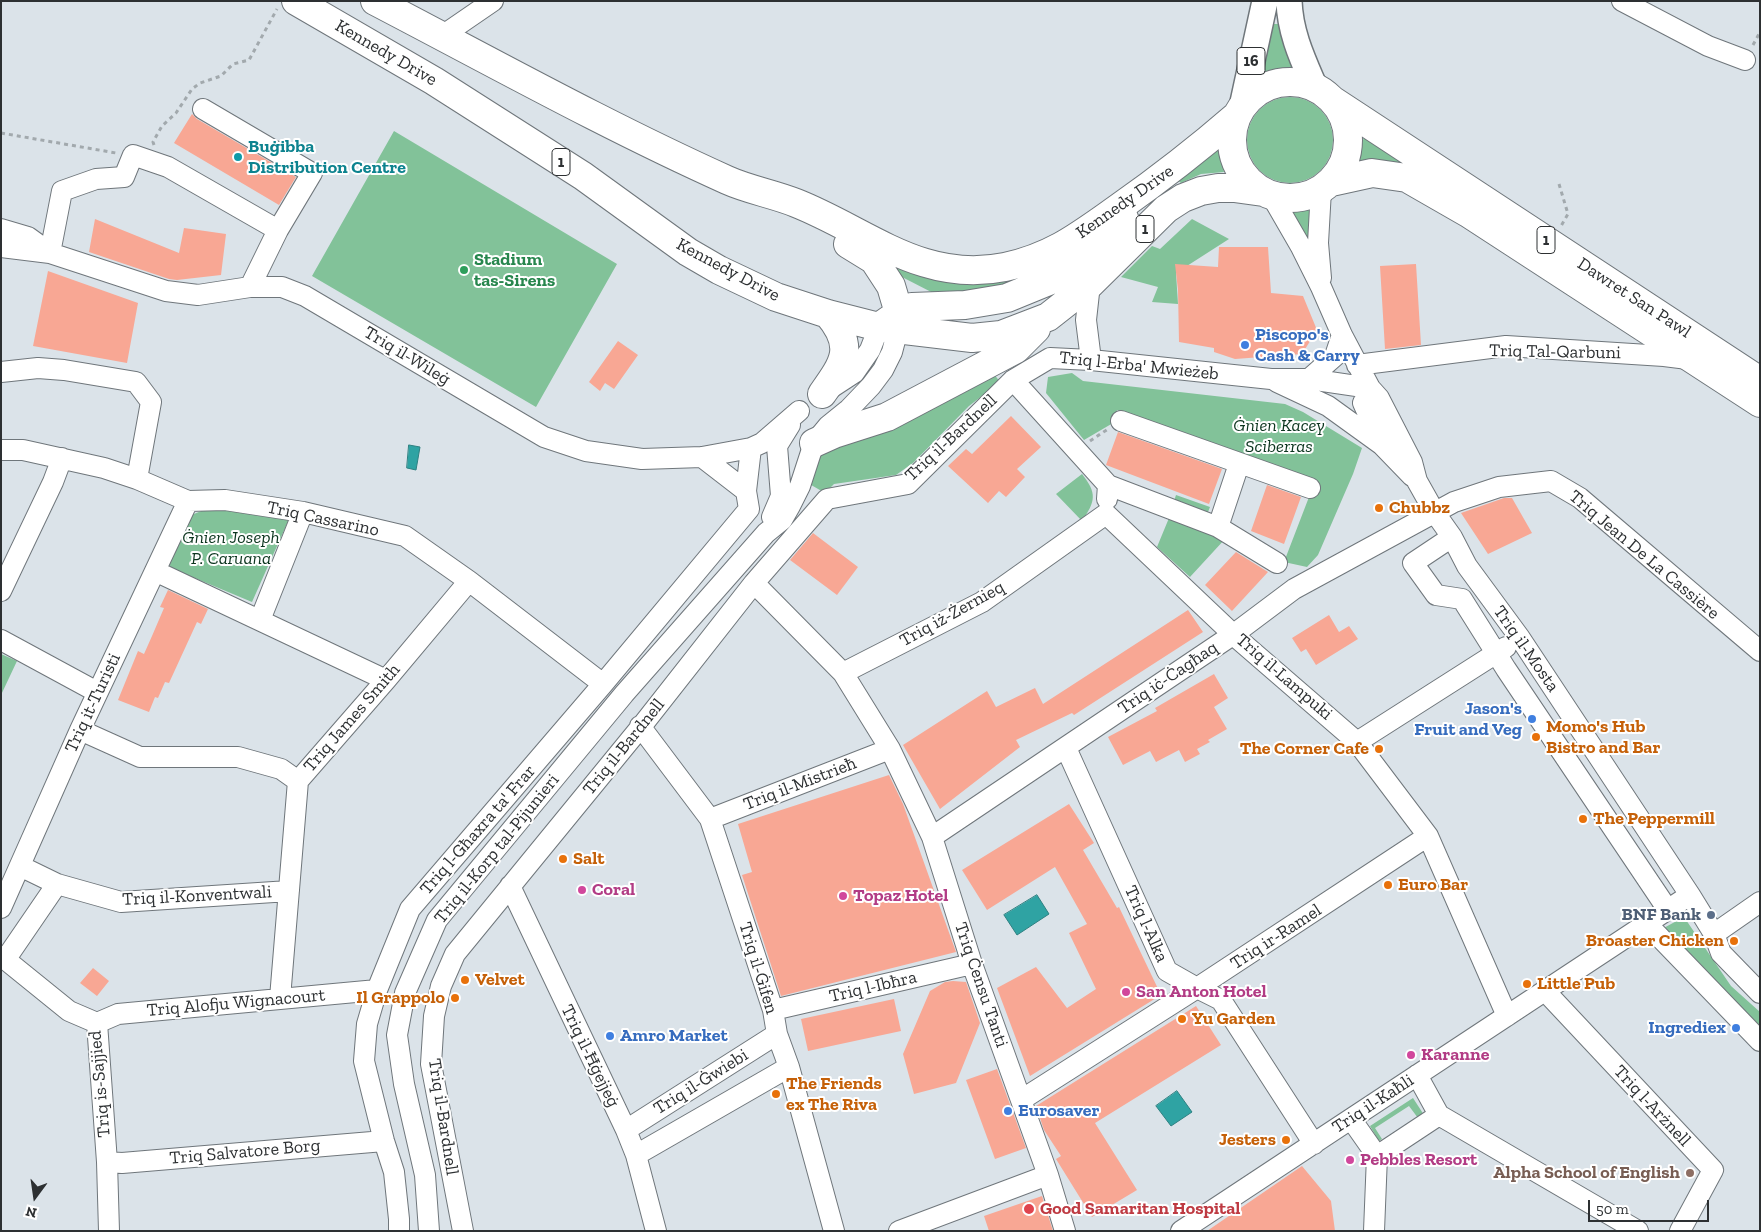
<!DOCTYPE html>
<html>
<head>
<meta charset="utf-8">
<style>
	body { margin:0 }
	#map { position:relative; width:1761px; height:1232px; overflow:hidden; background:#dbe3e9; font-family:"Zilla Slab",serif }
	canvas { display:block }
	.frame { position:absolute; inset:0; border:2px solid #2d3032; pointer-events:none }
	.north { position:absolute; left:10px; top:1172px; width:50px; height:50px; -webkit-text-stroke:4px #fff; paint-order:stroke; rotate:194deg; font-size:14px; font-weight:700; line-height:20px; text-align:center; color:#2d3032 }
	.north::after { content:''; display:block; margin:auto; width:18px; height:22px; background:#2d3032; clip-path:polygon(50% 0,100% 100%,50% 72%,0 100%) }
	.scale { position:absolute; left:1588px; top:1200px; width:121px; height:22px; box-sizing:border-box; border:2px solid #2d3032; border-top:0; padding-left:6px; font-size:15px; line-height:18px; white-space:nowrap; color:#2d3032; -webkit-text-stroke:4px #fff; paint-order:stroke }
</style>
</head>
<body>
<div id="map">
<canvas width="1761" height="1232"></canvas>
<div class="frame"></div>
<div class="north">N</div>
<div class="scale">50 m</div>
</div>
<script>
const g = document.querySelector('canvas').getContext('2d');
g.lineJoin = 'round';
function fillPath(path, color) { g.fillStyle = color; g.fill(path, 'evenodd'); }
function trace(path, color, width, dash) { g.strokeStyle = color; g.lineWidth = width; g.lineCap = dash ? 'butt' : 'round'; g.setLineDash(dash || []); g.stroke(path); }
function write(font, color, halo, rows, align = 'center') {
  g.font = font + ' "Zilla Slab",serif'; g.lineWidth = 4; g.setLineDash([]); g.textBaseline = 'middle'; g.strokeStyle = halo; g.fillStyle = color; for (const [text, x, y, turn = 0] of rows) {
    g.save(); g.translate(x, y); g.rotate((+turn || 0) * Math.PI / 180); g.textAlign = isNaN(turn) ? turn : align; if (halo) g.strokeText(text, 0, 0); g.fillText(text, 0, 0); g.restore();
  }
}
fillPath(new Path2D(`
	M1268 24H1281L1293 68 1274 69 1259 75Z
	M1247 140a43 43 0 1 1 86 0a43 43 0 1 1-86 0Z
	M394 131 617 264 536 407 312 276Z
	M1365 133 1403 159 1398 168 1378 162H1357Z
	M1218 144 1224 172 1201 174 1181 183 1176 179Z
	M1315 203 1313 239 1305 242 1290 208Z
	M1192 219 1229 239 1176 273 1178 304 1152 302 1158 287 1121 277 1152 246 1160 249Z
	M886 255 1051 266 1011 288 939 296 902 277Z
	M1072 373 1083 381 1285 404 1303 412 1362 448 1353 474 1318 555 1307 567 1284 562 1314 484 1117 410 1113 423 1084 440 1046 393 1048 377Z
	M994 374 1000 382 969 406 913 463 896 475 834 484 825 493 806 482 818 455Z
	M1082 474C1097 493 1096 501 1082 521L1056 494Z
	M1176 495 1210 507 1206 517 1173 504Z
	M216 505 290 517 252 602 166 566 189 516Z
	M1169 518 1225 539 1190 577 1157 547Z
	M1 654 17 661 1 695Z
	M1684 917 1731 986 1760 1012V1033L1660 930Z
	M1413 1098 1424 1115 1418 1118 1409 1106 1375 1128 1382 1139 1379 1141 1370 1126Z`), '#82c299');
const water = new Path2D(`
	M409 445 420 447 416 470 407 468Z
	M1037 895 1049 914 1017 935 1004 915Z
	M1177 1091 1192 1112 1171 1126 1156 1106Z`);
fillPath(water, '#2fa3a3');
trace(water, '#2e8081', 1);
fillPath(new Path2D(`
	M192 114 197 119 296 177 279 205 174 143Z
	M95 219 179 253 184 228 226 234 221 275 177 280 169 279 89 252Z
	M1219 247H1268L1271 293 1303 296 1317 330 1302 354 1235 359 1214 352V348L1179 342 1178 290 1175 264 1218 267Z
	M1416 264 1421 345 1385 349 1380 266Z
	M48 271 138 303 127 363 33 346Z
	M618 341 638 355 614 389 605 383 600 391 589 382Z
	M1011 416 1041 447 1017 469 1025 477 1006 497 999 491 988 503 948 466 966 449 972 454Z
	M1118 432 1222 469 1209 504 1106 465Z
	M1267 485 1301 497 1284 544 1251 531Z
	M1504 498H1512L1532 533 1488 554 1461 513Z
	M813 533 858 567 837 595 790 560Z
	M1236 552 1268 572 1232 611 1205 585Z
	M168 590 208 609 201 624 197 622 169 683 165 682 158 698 155 697 149 712 118 700 138 651 144 654 152 636 164 608 160 607Z
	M1188 610 1203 632 1074 715 1072 713 1016 740 1020 747 940 809 903 745 987 691 996 707 1035 688 1043 704Z
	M1329 615 1339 632 1349 626 1358 639 1316 665 1306 649 1301 652 1292 638Z
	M1214 674 1228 698 1214 707 1227 729 1208 740 1210 742 1197 749 1200 754 1185 762 1179 750 1156 762 1150 751 1123 765 1108 737 1157 711 1155 708Z
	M889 775 903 804 956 952 781 996 742 875 752 872 738 824Z
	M1069 804 1094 843 1083 850 1117 908 1119 907 1161 995 1030 1076 997 988 1036 967 1067 1008 1096 989 1069 933 1087 924 1055 867 987 910 962 870Z
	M93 968 109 981 97 996 80 983Z
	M953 981 966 982 980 1023 956 1083 914 1094 903 1054 930 991 945 982Z
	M894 999 901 1031 808 1051 801 1019Z
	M1196 1006 1221 1045 1095 1123 1137 1190 1092 1217 1056 1159 1061 1156 1044 1130 1036 1106Z
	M997 1069 1026 1148 995 1159 966 1080Z
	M1302 1166 1331 1201 1335 1231H1207Z
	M1042 1196 1053 1231H989L984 1216Z`), '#f8a794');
const minor = new Path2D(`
	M1622 1 1708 46 1745 60
	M442 36 493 1
	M203 109 312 173 278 230
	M1271 195 1301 247 1321 287 1342 335 1370 388 1379 398 1412 462 1417 481 1435 513 1452 537 1467 566 1520 638 1690 895 1714 934 1721 953 1760 993
	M1 229 28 237 46 250
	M1 247 50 253 166 291 198 295 250 287H282L305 296 544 437 586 451 642 459 702 457 751 448 762 443 799 411
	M50 253 62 191 96 179 124 177 133 155 168 167 278 230 250 287
	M1321 278 1318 243 1321 190
	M1090 284 1086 320 1091 360
	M1357 365 1506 346 1664 356 1688 359
	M1 372 38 368 64 370 136 382 151 402 137 479
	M1309 379 1370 388
	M1013 380 1108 485 1107 499
	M1277 382 1328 406 1382 445
	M1370 388 1363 403 1382 445 1412 476
	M828 390 854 373 870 350 879 327
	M1121 421 1310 488
	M1 450H23L104 468 137 479 188 501 225 500 303 512 405 536 469 581 603 684
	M702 457 746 491
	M1108 485 1218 527 1277 563
	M1106 514 1238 639 1357 742 1428 836 1507 1016
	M772 517 781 496 777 446 790 425
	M1218 527 1239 464
	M1452 537 1413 563 1436 595 1462 599 1506 669 1668 910
	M155 571 386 680
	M754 583 843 673 890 749 932 837 972 964 1048 1175 1065 1231
	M1 591 53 482 62 458
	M260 620 303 512
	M1 640 97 692
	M843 673 982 602 1106 514
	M640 726 710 819 773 1010 777 1034 789 1067 834 1231
	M80 730 140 757H238L281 769 298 781
	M1357 742 1506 647
	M1066 748 1167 971 1197 988 1221 1000 1314 1144
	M710 819 890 749
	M932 837 1234 634 1294 589 1454 502 1499 487 1551 481 1580 498 1760 651
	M20 866 57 884 121 902 289 891
	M510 886 626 1130 636 1155 656 1231
	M1 908 80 730 188 501
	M1647 924 1760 1041
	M1714 934 1760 902
	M1 956 69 1011 97 1023
	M5 960 57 884
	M1545 991 1713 1170 1680 1231
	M280 998 298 781 386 680 469 581
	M773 1010 972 964
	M97 1023 118 1014 377 990
	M97 1023 107 1162 109 1231
	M1417 1075 1439 1115 1638 1231
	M1021 1100 1197 988 1428 836
	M1351 1119 1377 1156 1374 1231
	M626 1130 777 1034
	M636 1155 789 1067
	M1377 1156 1439 1115
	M107 1162 122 1163 384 1141
	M399 1231V1219L394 1172 384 1141 364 1061 367 1024 377 990 410 909 603 684 749 509 746 491 751 448
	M429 1231 425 1175 404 1084 397 1035 405 993 437 920 624 694 766 533 782 520 790 506 800 486 814 443 828 426 849 409 871 386 883 370 892 352 898 329
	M463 1231 431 1064 434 1016 441 986 455 954 644 723 754 583 827 499 908 484 1013 380 1050 358 1091 360 1271 379H1309L1335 356 1342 335
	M899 1231 1048 1175
	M1181 1231 1690 895`);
const major = new Path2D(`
	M1289 1C1290 33 1303 60 1315 88
	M1242 107 1265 1`);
const highway = new Path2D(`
	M296 1 434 81 583 176 688 252 719 270 776 297 828 314 879 327 972 338 1001 335 1048 317 1090 284 1166 209 1183 198 1201 191 1218 188H1234L1263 192
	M375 1C492 62 607 126 727 180 749 190 774 194 796 203 867 231 922 284 1005 267 1052 257 1079 236 1117 209 1158 180 1197 150 1235 117
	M1232 140a58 58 0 1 1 116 0a58 58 0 1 1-116 0Z
	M1332 100 1760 381
	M1331 182 1372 173 1407 178 1468 213 1760 403
	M848 244 874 260 891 286 899 313 898 329
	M879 327 899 313 912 307 965 305 1007 298 1051 280 1080 263 1124 218
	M822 394C844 363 856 347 828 314
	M814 443 834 434 887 417 1016 349 1036 329`);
trace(minor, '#6f767b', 22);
trace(major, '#6f767b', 28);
trace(highway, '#6f767b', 30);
trace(new Path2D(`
	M1753 45 1760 32
	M1 133 116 153
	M154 145 153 142 162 126 176 113 192 89 200 83 221 76 233 64 249 60 277 9
	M1559 184 1568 214 1561 226
	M1090 441 1108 429`), '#a2a9ad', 3, [4, 4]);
trace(minor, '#fff', 20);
trace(major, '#fff', 25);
trace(highway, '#fff', 28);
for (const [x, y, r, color] of [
	[238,157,5,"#0f9aa8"],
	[464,270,5,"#2e9e5b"],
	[1245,345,5,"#3f7fe0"],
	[1379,508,5,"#e8710a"],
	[1532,719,5,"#3f7fe0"],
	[1536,737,5,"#e8710a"],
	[1379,749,5,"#e8710a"],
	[1583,819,5,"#e8710a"],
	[563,859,5,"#e8710a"],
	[1388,885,5,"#e8710a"],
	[582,890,5,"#d1479c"],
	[843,896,5,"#d1479c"],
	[1711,915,5,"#5c6f8a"],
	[1734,941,5,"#e8710a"],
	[465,980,5,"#e8710a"],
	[1527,984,5,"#e8710a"],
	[1126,992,5,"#d1479c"],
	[455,998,5,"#e8710a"],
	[1182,1019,5,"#e8710a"],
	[1736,1028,5,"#3f7fe0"],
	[610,1036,5,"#3f7fe0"],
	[1411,1055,5,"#d1479c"],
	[776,1094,5,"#e8710a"],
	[1008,1111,5,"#3f7fe0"],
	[1286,1140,5,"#e8710a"],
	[1350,1160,5,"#d1479c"],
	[1690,1173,5,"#8d6e63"],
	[1029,1209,6,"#e0444e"]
]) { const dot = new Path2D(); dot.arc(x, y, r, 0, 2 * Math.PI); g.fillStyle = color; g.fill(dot); trace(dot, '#fff', 2); }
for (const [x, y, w] of [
	[1251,61,28],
	[561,162,18],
	[1145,229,18],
	[1546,240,18]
]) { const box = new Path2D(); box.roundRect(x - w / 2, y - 13.5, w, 27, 4); g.fillStyle = '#fff'; g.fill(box); trace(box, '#2d3032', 1); }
write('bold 16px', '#2d3032', null, [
	["16",1251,61],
	["1",561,162],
	["1",1145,229],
	["1",1546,240]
]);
write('18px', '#2d3032', '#fff', [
	["Kennedy Drive",386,53,30],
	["Kennedy Drive",1125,202,-35],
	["Kennedy Drive",728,270,28],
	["Dawret San Pawl",1634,298,33],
	["Triq Tal-Qarbuni",1555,352,1],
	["Triq il-Wileġ",407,356,31],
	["Triq l-Erba' Mwieżeb",1139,366,6],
	["Triq il-Bardnell",951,438,-43],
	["Triq Cassarino",323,519,12],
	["Triq Jean De La Cassière",1644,555,40],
	["Triq iż-Żernieq",952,614,-29],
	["Triq il-Mosta",1526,649,55],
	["Triq il-Lampuki",1284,677,41],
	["Triq iċ-Ċagħaq",1168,678,-34],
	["Triq it-Turisti",93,703,-65],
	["Triq James Smith",352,718,-49],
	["Triq il-Bardnell",624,747,-51],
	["Triq il-Mistrieħ",800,784,-21],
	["Triq l-Għaxra ta' Frar",478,830,-49],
	["Triq il-Korp tal-Pijunieri",497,849,-51],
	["Triq il-Konventwali",197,896,-3],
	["Triq l-Alka",1146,924,66],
	["Triq ir-Ramel",1276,937,-33],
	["Triq il-Ġifen",758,968,73],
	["Triq Ċensu Tanti",981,985,71],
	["Triq l-Ibħra",873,987,-13],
	["Triq Alofju Wignacourt",236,1003,-5],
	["Triq il-Ħġejjeġ",590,1056,64],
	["Triq il-Ġwiebi",701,1082,-32],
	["Triq is-Sajjied",100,1084,-95],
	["Triq il-Kaħli",1373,1104,-33],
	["Triq l-Arżnell",1652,1106,47],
	["Triq il-Bardnell",443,1117,81],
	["Triq Salvatore Borg",245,1152,-5]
]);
write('bold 18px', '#0d838f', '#fff', [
	["Buġibba",248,147],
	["Distribution Centre",248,168]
], 'left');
write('bold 18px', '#27864d', '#fff', [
	["Stadium",474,260],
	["tas-Sirens",474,281]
], 'left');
write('bold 18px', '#366cbe', '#fff', [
	["Piscopo's",1255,335],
	["Cash & Carry",1255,356],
	["Jason's",1522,709,"right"],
	["Fruit and Veg",1522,730,"right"],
	["Ingrediex",1726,1028,"right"],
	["Amro Market",620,1036],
	["Eurosaver",1018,1111]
], 'left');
write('italic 18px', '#0b351e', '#fff', [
	["Ġnien Kacey",1279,426],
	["Sciberras",1279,447],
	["Ġnien Joseph",231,538],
	["P. Caruana",231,559]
]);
write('bold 18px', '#c56008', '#fff', [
	["Chubbz",1389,508],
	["Momo's Hub",1546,727],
	["Bistro and Bar",1546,748],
	["The Corner Cafe",1369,749,"right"],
	["The Peppermill",1593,819],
	["Salt",573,859],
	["Euro Bar",1398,885],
	["Broaster Chicken",1724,941,"right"],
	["Velvet",475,980],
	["Little Pub",1537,984],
	["Il Grappolo",445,998,"right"],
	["Yu Garden",1192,1019],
	["The Friends",786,1084],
	["ex The Riva",786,1105],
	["Jesters",1276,1140,"right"]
], 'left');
write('bold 18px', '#b23c85', '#fff', [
	["Coral",592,890],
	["Topaz Hotel",853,896],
	["San Anton Hotel",1136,992],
	["Karanne",1421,1055],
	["Pebbles Resort",1360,1160]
], 'left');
write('bold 18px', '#4e5e75', '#fff', [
	["BNF Bank",1701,915]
], 'right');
write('bold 18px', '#785e54', '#fff', [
	["Alpha School of English",1680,1173]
], 'right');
write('bold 18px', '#be3a42', '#fff', [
	["Good Samaritan Hospital",1040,1209]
], 'left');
</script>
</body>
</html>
